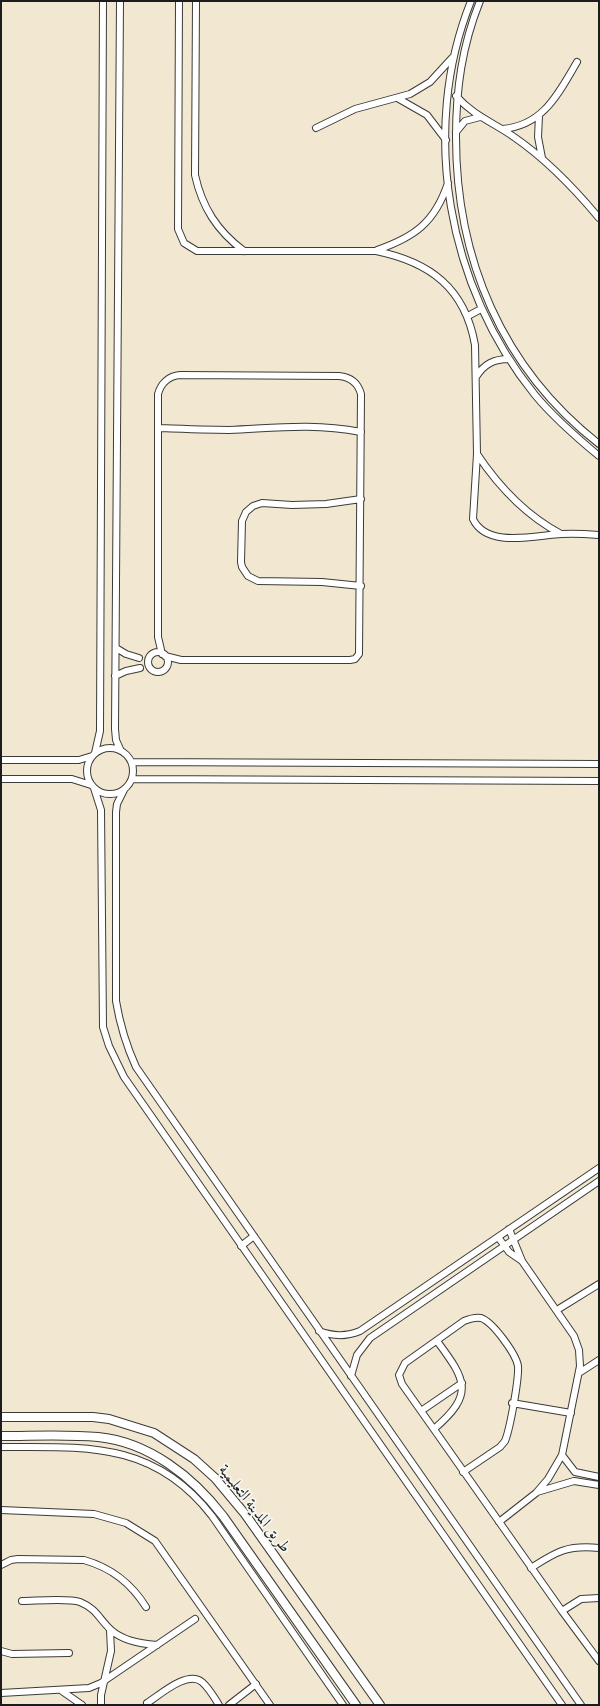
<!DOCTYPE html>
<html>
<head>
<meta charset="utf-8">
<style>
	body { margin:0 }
	#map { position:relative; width:600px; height:1706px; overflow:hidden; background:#f2e8d2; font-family:Alegreya,serif }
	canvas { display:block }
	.frame { position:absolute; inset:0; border:2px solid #1c1c1c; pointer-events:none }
</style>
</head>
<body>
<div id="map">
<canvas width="600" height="1706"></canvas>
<div class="frame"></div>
</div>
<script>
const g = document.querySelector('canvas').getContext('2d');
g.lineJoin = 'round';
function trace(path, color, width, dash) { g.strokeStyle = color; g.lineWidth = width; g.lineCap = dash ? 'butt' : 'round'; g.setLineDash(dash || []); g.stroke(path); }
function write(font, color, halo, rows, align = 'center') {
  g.font = font + ' Alegreya,Amiri,serif'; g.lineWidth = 3.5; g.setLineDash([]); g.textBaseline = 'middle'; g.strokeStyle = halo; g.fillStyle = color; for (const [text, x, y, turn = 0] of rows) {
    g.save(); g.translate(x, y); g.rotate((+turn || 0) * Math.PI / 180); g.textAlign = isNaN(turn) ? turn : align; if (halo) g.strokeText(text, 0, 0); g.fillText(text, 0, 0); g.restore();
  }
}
const minor = new Path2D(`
	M120 1 115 729 116 740 120 749
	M179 1 178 229 184 243 197 251H376C430 262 465 288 475 345L477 454 473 519C487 549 536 535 562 534 574 533 587 534 599 535
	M196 1 195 175C202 207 217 231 244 251
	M471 1C419 131 448 288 535 395 554 418 576 437 599 456
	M480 1C462 46 456 89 456 137 456 259 502 368 599 444
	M456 96C475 117 493 122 514 137 546 159 574 188 599 218
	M399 99 427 115 446 140
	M539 116 538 137 542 158
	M316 128 355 109 410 94 430 82 452 58
	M502 129C543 126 558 94 577 62
	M456 132 465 121 480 117
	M377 250C415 237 435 222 448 183
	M468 316 481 309
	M476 377C484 364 494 359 509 359
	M158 428C182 429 205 430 229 430 277 428 312 423 361 432
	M477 454C499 487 525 515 561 534
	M361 499 326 504 292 505 262 503 253 506 246 512 242 521 241 562 242 567 248 576 258 581 322 582 361 586
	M116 648 126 654 139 658
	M148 662a10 10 0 1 1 20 0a10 10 0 1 1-20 0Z
	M162 654 158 637V394C161 383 169 376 180 375L339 376C350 377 358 383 361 394L359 654 355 659 350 660H181L165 656
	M115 676 126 671 140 668
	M87 771a23 23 0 1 1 46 0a23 23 0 1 1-46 0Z
	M95 753 100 731 103 1
	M1 760H79L92 756
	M132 762 599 764
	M1 779H72L91 785
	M132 779 599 781
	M94 788 101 810 103 1027 109 1046 124 1077 562 1705
	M124 790 117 804 116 812V1001C120 1025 126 1045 136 1067L581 1705
	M498 1237 509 1252 522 1261
	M241 1246 254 1236
	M557 1310 599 1284
	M319 1331C333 1336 345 1337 360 1331L599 1168
	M579 1373 599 1360
	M351 1376 357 1355 370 1338 599 1181
	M512 1403 571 1413
	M421 1411 462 1383
	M434 1429C475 1394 466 1380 437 1341
	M1 1447C86 1447 154 1441 212 1516L343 1705
	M562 1455 575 1472 599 1477
	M463 1472 500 1447 505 1441C510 1429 519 1379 518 1366 516 1354 493 1322 481 1318 475 1317 469 1319 464 1321L405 1363 399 1375 402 1384 562 1611 599 1661
	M537 1492 574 1481 599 1485
	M1 1510 94 1514 126 1523 155 1541 270 1705
	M499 1522 536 1493 548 1479 562 1455 580 1366 579 1350 574 1336 522 1261 509 1229
	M1 1565 11 1560 18 1559 84 1560C112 1568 131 1583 146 1607
	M531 1568C557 1551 568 1545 599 1548
	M22 1601C35 1601 69 1598 80 1602 97 1609 99 1619 111 1630 123 1641 142 1644 157 1645
	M562 1611 581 1599 599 1598
	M1 1651 12 1654 69 1653
	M62 1691 82 1705
	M1 1693 89 1688 101 1683 195 1619
	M147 1703C160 1695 187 1670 202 1682 209 1688 214 1697 219 1705
	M101 1705V1695L111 1651 110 1630
	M229 1705 256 1684`);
const tertiary = new Path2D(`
	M1 1417H93L109 1419 154 1433 194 1459 215 1478 245 1514 380 1705
	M1 1436C33 1436 66 1434 98 1437 149 1442 193 1477 223 1516L356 1705`);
trace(minor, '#3c3b37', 8);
trace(tertiary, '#3c3b37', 10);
trace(minor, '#fff', 6);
trace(tertiary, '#fff', 8);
write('16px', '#1c1c1c', '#f6f6f2', [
	["طريق المدينة التعليمية",254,1509,52]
]);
</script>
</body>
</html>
